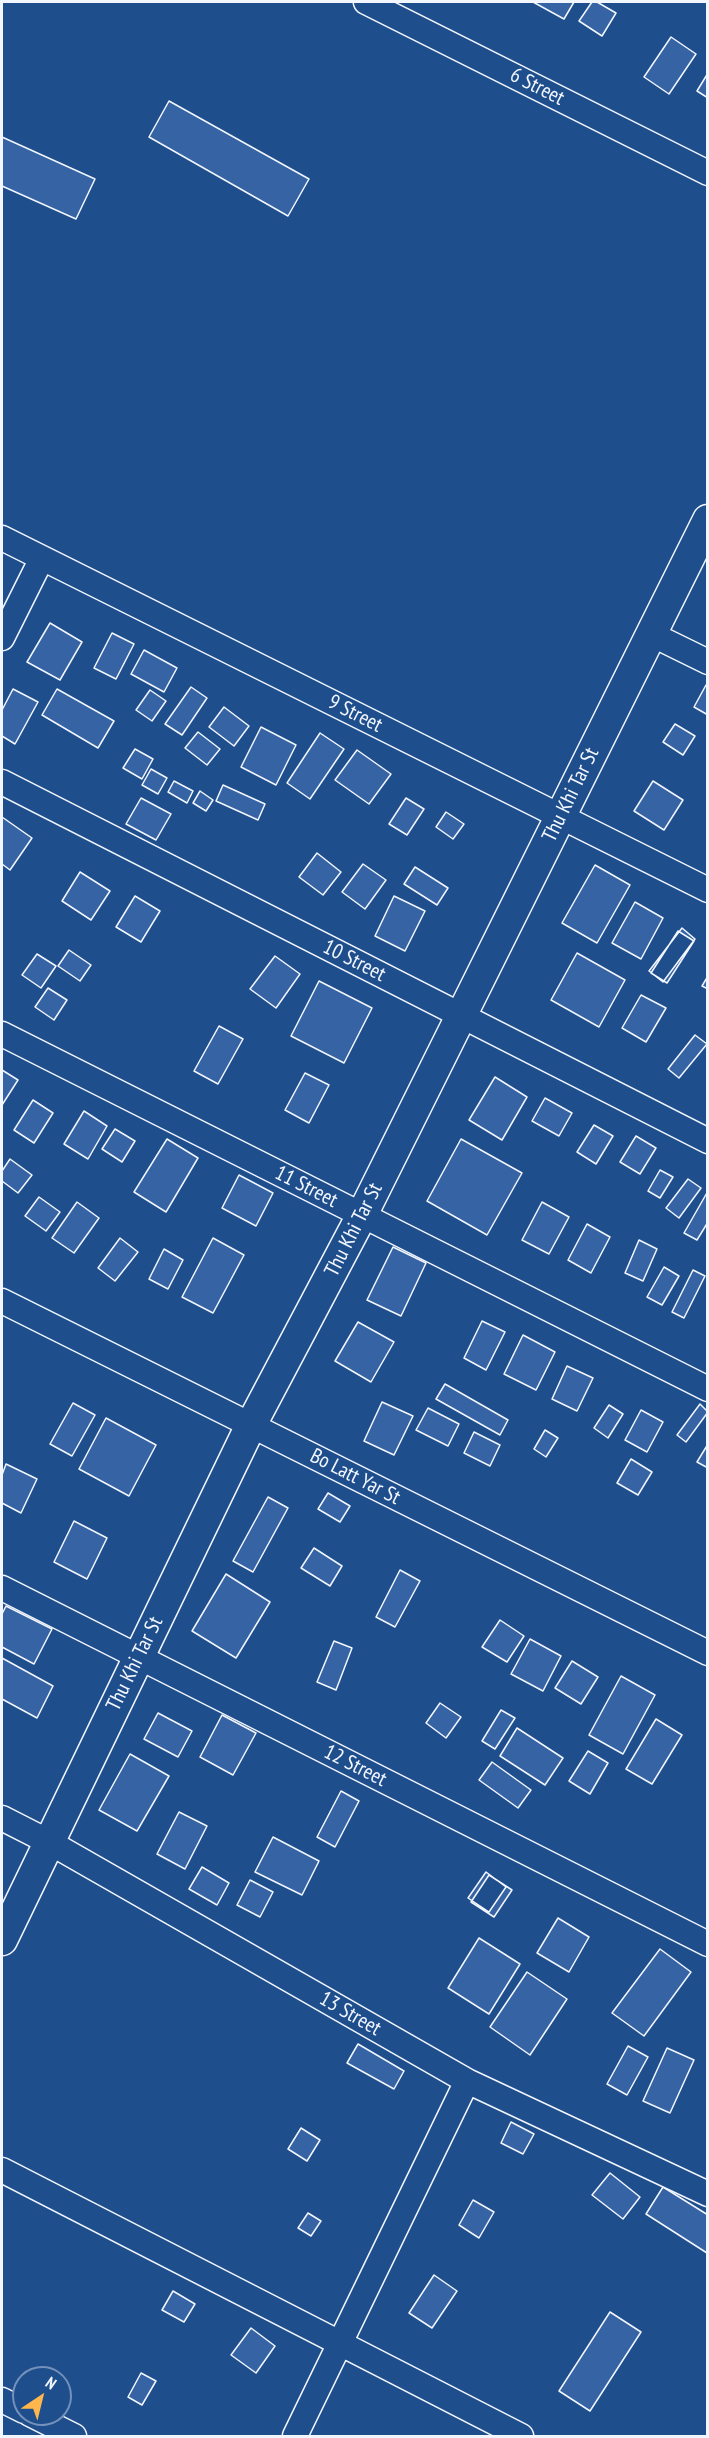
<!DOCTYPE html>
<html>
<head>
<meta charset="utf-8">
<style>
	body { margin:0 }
	#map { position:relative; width:709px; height:2438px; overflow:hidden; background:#1f4e8c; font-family:"PT Sans Narrow",sans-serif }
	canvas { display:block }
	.frame { position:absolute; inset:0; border:3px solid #f2f6ff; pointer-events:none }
	.north { position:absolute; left:12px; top:2366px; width:60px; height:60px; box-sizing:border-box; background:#1f4e8c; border:2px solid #7391ba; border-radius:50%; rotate:35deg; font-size:16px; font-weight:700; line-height:24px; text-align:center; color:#f2f6ff }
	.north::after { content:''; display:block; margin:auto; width:21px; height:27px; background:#ffb74d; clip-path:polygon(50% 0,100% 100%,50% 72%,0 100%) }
</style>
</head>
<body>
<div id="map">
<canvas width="709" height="2438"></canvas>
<div class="frame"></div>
<div class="north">N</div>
</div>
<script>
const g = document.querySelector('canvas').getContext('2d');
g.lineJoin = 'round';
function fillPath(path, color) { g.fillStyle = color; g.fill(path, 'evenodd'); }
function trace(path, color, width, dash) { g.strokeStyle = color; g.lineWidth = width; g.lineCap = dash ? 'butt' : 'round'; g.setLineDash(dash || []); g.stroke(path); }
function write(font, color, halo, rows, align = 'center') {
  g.font = font + ' "PT Sans Narrow",sans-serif'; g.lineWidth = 4.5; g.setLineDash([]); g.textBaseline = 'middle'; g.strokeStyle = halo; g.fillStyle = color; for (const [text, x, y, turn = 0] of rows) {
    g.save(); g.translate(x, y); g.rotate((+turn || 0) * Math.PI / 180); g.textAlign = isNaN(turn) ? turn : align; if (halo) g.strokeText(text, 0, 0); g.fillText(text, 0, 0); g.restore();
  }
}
const building = new Path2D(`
	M533 2H574L564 19Z
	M592 2H597L616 13 602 36 579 21Z
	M671 37 696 54 669 94 644 77Z
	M708 73V98L697 91Z
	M169 101 309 179 288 216 149 137Z
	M2 137 95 179 76 219 2 186Z
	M50 623 82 642 60 680 27 662Z
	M112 633 134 644 116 679 94 668Z
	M144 650 177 668 164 692 131 674Z
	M706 685 708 686V715L694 707Z
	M191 687 207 698 182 735 165 724Z
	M13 689 38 702 15 744 2 736V710Z
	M57 689 114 721 98 748 42 715Z
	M150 690 166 701 152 721 136 710Z
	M224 707 249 726 234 746 209 727Z
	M675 724 695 736 683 755 663 742Z
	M261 727 296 745 276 785 241 767Z
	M198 732 220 749 207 765 185 748Z
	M320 733 344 749 310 799 287 783Z
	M135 749 153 759 142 779 123 768Z
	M357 750 391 774 369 804 335 780Z
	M151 769 167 778 158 794 142 785Z
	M174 781 193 791 187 803 168 792Z
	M653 781 683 800 664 830 634 811Z
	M223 785 265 804 258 820 216 801Z
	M200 791 213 800 206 811 193 803Z
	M141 798 171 814 156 840 126 824Z
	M406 798 424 809 407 835 389 824Z
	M446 812 464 824 453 839 436 827Z
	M2 817 32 838 10 870 2 864Z
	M317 853 341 872 323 895 299 877Z
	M363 864 386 880 365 909 342 892Z
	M595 865 630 885 597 943 562 923Z
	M415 867 448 888 437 905 404 884Z
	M80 872 110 891 91 920 62 901Z
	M135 896 160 911 141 942 116 927Z
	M394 896 425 911 405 951 375 936Z
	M635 902 663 918 641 959 612 943Z
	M682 928 695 939 663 982 649 971Z
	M678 931 694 941 667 983 651 973Z
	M69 950 91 965 80 981 58 966Z
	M577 953 625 980 599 1027 551 1000Z
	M37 954 56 966 41 988 22 975Z
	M275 956 300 974 276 1008 250 989Z
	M708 976V989L702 986Z
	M319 981 372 1008 344 1063 291 1036Z
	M48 988 67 1000 54 1020 35 1007Z
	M641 995 666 1008 646 1042 622 1028Z
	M219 1026 243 1039 218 1084 194 1071Z
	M695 1035 707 1044 679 1078 668 1069Z
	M2 1070 18 1080 2 1105Z
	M305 1073 329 1085 309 1123 285 1110Z
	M495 1077 527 1097 502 1140 469 1120Z
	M545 1098 572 1113 559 1136 532 1121Z
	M33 1100 53 1113 34 1143 14 1130Z
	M84 1111 107 1126 88 1159 64 1144Z
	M594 1125 613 1136 596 1164 577 1152Z
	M115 1129 135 1141 122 1162 102 1149Z
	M636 1136 656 1148 640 1174 620 1162Z
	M167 1139 198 1158 166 1212 134 1192Z
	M461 1139 522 1173 487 1235 427 1201Z
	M10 1159 32 1175 18 1193 2 1181V1171Z
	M660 1170 673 1177 660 1198 648 1191Z
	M239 1175 273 1193 256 1226 222 1208Z
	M688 1179 701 1188 679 1218 666 1208Z
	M708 1191V1222L697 1240 684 1233Z
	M39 1197 60 1212 46 1231 25 1216Z
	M77 1202 99 1218 74 1253 52 1238Z
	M542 1202 569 1217 549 1254 522 1240Z
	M587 1224 610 1237 591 1273 568 1260Z
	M120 1238 138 1252 115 1281 98 1268Z
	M213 1238 244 1255 213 1313 182 1297Z
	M639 1240 657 1249 643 1281 625 1273Z
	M393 1247 426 1263 401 1316 367 1300Z
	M164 1249 183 1260 168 1289 149 1279Z
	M664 1267 679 1276 662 1305 647 1297Z
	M693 1270 705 1276 684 1318 672 1312Z
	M482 1321 505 1332 486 1370 464 1358Z
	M358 1322 394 1342 371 1382 335 1361Z
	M523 1335 555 1352 536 1390 504 1374Z
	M567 1366 593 1378 577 1411 552 1399Z
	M445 1384 508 1420 500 1435 436 1399Z
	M382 1402 413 1416 394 1455 364 1441Z
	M73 1403 95 1415 72 1456 50 1444Z
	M700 1404 708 1412 686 1442 677 1435Z
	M609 1405 623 1414 608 1438 594 1428Z
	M428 1408 459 1424 448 1446 416 1430Z
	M641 1410 663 1422 647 1452 625 1440Z
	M106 1418 156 1445 129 1496 79 1469Z
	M545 1430 558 1438 546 1457 534 1449Z
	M474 1432 500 1445 490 1466 464 1453Z
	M708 1444V1468L697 1462Z
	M631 1459 652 1472 638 1495 617 1483Z
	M6 1464 37 1479 21 1513 2 1503V1475Z
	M328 1493 350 1506 340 1522 318 1509Z
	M268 1497 288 1508 253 1572 233 1561Z
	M74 1521 107 1538 87 1579 54 1562Z
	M314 1548 342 1566 330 1586 301 1568Z
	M400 1570 420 1581 395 1627 376 1617Z
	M226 1574 270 1602 236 1658 192 1631Z
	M6 1606 52 1629 34 1664 2 1647V1614Z
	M500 1620 524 1636 507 1662 482 1647Z
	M530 1639 561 1656 543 1691 511 1674Z
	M334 1641 352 1648 336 1690 317 1682Z
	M2 1658 53 1686 37 1718 2 1699Z
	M572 1661 598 1677 581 1704 555 1688Z
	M621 1676 655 1695 623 1754 589 1735Z
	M440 1703 461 1717 446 1738 426 1723Z
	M501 1710 515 1718 495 1749 482 1741Z
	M158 1713 192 1731 178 1757 144 1739Z
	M222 1715 256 1733 233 1775 200 1757Z
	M656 1719 682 1735 652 1784 626 1769Z
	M517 1728 563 1758 545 1785 500 1756Z
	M588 1751 608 1763 590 1794 569 1781Z
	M130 1754 169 1776 137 1831 99 1810Z
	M492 1762 531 1790 518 1808 479 1780Z
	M341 1791 359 1801 335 1847 317 1837Z
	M179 1812 207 1826 185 1869 157 1854Z
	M273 1837 319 1861 302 1895 255 1872Z
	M202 1867 229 1883 217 1905 189 1889Z
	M486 1872 506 1887 489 1912 468 1898Z
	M489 1875 512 1890 494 1917 471 1902Z
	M250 1880 273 1892 260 1917 237 1905Z
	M558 1918 589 1937 569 1972 537 1953Z
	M479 1938 520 1964 489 2014 448 1988Z
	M660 1949 691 1972 644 2036 612 2013Z
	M527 1972 567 1999 530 2055 490 2027Z
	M358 2044 404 2071 394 2089 347 2063Z
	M628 2046 648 2057 627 2095 607 2084Z
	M667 2048 694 2060 670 2113 643 2101Z
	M511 2122 534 2134 523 2154 501 2143Z
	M301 2128 320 2140 307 2161 288 2149Z
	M610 2173 640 2197 623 2219 592 2195Z
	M663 2187 708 2215 707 2253 646 2214Z
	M473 2200 494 2212 479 2238 459 2225Z
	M308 2213 321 2221 311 2236 298 2228Z
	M434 2275 457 2291 432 2328 409 2313Z
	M173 2291 195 2304 184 2322 162 2310Z
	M610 2312 641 2332 590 2411 559 2391Z
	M251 2328 275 2346 256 2373 231 2355Z
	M141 2373 156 2381 142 2405 128 2397Z`);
fillPath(building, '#3563a3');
trace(building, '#f2f6ff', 1.5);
const minor = new Path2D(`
	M366 2 708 173
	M2 538 708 890
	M651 634 708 662
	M2 638 42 558
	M2 782 708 1141
	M2 1034 708 1389
	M2 1301 708 1653
	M2 1588 708 1944
	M2 1818 49 1842 467 2081 708 2194
	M2 2170 521 2436
	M2 2400 24 2411
	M30 2414 74 2436
	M295 2436 467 2081`);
const tertiary = new Path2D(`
	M2 1940 251 1425 362 1215 708 520`);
trace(minor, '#f2f6ff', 27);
trace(tertiary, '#f2f6ff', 33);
trace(minor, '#1f4e8c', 24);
trace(tertiary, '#1f4e8c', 30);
write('21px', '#f2f6ff', '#1f4e8c', [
	["6 Street",537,87,27],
	["9 Street",355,714,27],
	["Thu Khi Tar St",571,795,-64],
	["10 Street",354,961,27],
	["11 Street",306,1187,27],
	["Thu Khi Tar St",354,1230,-63],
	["Bo Latt Yar St",355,1477,27],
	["Thu Khi Tar St",135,1664,-64],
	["12 Street",355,1766,27],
	["13 Street",350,2014,30]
]);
</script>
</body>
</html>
